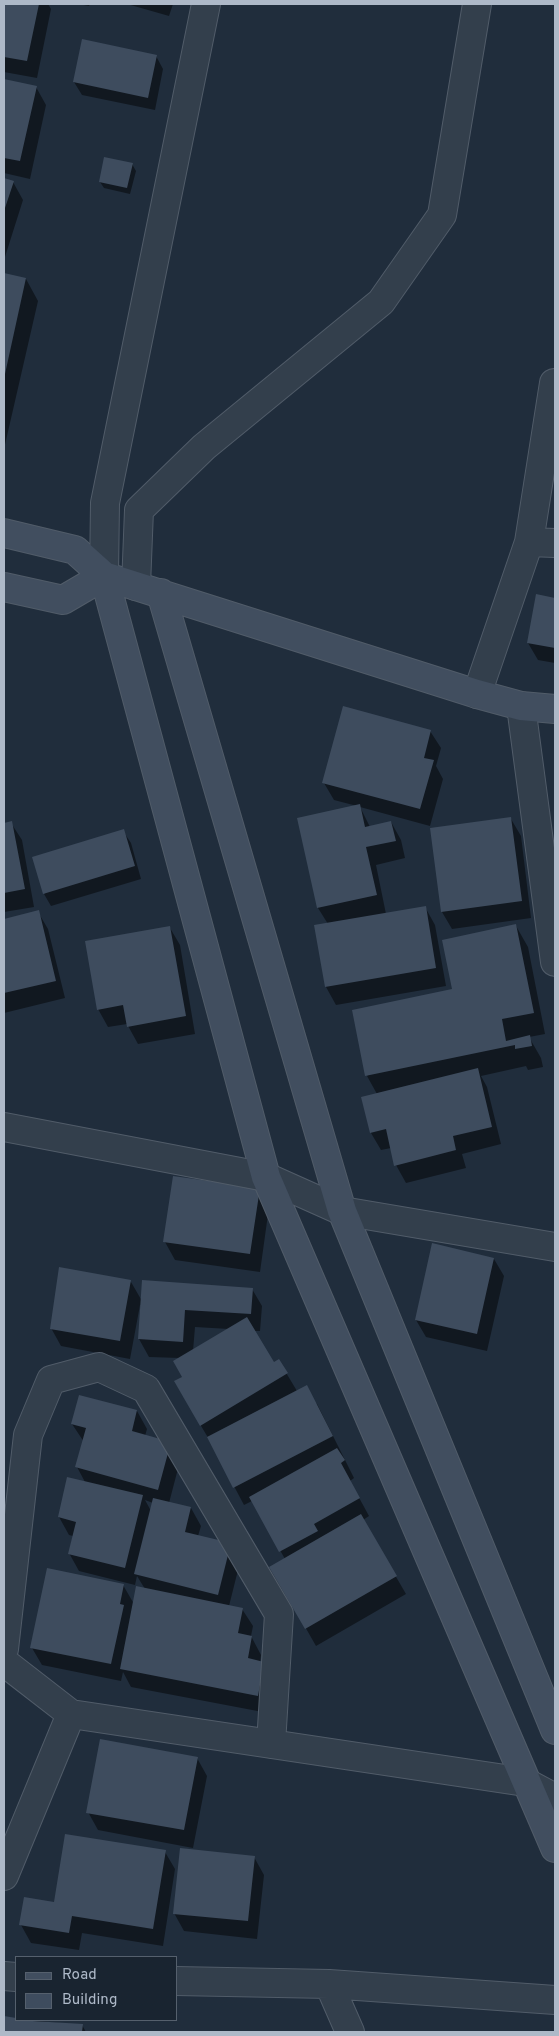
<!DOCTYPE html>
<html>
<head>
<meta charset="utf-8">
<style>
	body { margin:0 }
	#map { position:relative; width:559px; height:2036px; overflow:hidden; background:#202d3c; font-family:Overpass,sans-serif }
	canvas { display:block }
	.frame { position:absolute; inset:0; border:5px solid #aeb9c8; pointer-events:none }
	.legend { position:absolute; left:15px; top:1956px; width:162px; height:65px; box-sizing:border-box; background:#192430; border:1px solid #55606d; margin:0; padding:6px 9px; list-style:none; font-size:15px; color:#aeb9c8 }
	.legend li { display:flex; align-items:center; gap:10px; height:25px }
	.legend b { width:25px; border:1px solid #55606d }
</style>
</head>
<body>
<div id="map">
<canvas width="559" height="2036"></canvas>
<div class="frame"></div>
<ul class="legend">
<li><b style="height:6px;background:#414e5f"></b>Road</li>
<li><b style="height:14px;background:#3e4c5e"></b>Building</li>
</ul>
</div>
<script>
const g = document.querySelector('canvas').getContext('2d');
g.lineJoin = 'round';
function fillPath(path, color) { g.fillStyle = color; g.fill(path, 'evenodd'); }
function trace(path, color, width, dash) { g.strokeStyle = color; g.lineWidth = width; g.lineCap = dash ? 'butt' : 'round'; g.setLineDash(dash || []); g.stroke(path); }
fillPath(new Path2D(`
	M4 4H48L51 9 37 78 4 72Z
	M78 4H90L89 6Z
	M127 4H173L169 16Z
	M156 56 163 69 155 110 82 95 74 82Z
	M4 80 36 87 46 105 30 179 4 173Z
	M132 164 136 171 130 194 104 188 100 182Z
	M4 179 13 182 23 200 4 260Z
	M4 275 26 279 38 301 4 449Z
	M537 595 555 599V663L538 660 528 643Z
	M430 731 441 748 436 766 443 779 430 826 360 807 370 827 391 822 401 840 405 858 376 865 386 914 425 907 435 925 446 986 336 1005 326 987 315 926 328 924 318 908 299 819 357 806 334 800 324 783Z
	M511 819 521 836 531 918 452 929 442 912Z
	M11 823 22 840 34 907 4 912V824Z
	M123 831 131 843 141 879 51 906 44 894Z
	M38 912 48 929 65 998 4 1013V921Z
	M516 926 528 947 545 1034 529 1037 541 1058 543 1067 528 1070 526 1066 481 1076 487 1087 501 1144 462 1154 466 1168 406 1183 396 1165 391 1148 381 1150 371 1133 362 1098 377 1094 367 1076Z
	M170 928 180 945 195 1034 138 1044 127 1024 108 1027 98 1009Z
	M259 1190 269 1207 260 1272 175 1260 165 1242Z
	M494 1259 504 1276 487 1351 426 1337 416 1320Z
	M131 1282 142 1301 252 1289 262 1306 260 1331H254L273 1364 279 1361 297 1391 317 1404 354 1478 350 1481 369 1516 363 1520 406 1594 316 1646 271 1567 285 1559 252 1501 244 1505 210 1441 175 1382 183 1377 180 1358 149 1357 139 1339 141 1305H140L130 1359 61 1346 51 1328ZM195 1327 229 1329 193 1351Z
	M137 1411 147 1429 145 1436 180 1461 169 1503 191 1508 201 1526 198 1536 240 1562 229 1606 242 1609 253 1626 251 1636 261 1655 260 1662 268 1713 131 1687 123 1672 121 1681 42 1665 32 1648 123 1585 134 1604 145 1589 137 1576 135 1585 79 1571 69 1553 73 1536 69 1535 59 1517 85 1482 77 1467 84 1442 72 1424ZM145 1500 153 1503 151 1511Z
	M197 1758 207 1776 193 1848 98 1830 88 1812Z
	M165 1852 175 1869 163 1946 82 1933 79 1950 31 1943 21 1925 55 1904Z
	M254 1857 264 1875 257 1939 184 1931 174 1913Z
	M4 2018 82 2025 86 2032H4Z`), '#0007');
fillPath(new Path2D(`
	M4 4H39L27 61 4 57Z
	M82 39 157 55 148 98 73 82Z
	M4 79 37 86 20 161 4 158Z
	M104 157 133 163 127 188 99 182Z
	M4 178 14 181 4 211Z
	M4 273 26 278 5 374H4Z
	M536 594 555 598V648L527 643Z
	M343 706 431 730 424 758 434 760 420 809 322 783Z
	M360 804 365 827 391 821 396 841 366 847 377 895 317 908 297 818Z
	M511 817 522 901 441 912 430 828Z
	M12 821 25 889 4 893V823Z
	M124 829 135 866 43 894 32 857Z
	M426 906 436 968 325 987 314 925Z
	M39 910 56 981 4 993V919Z
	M516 924 534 1013 502 1019 506 1041 530 1035 532 1046 515 1049V1045L365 1076 352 1010 452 989 442 940Z
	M170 926 186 1016 127 1027 123 1005 97 1010 85 941Z
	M478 1068 492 1127 453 1136 456 1150 394 1166 386 1129 370 1133 361 1097Z
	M173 1176 260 1188 250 1254 163 1242Z
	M432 1243 494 1258 477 1334 415 1320Z
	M59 1267 131 1280 120 1341 50 1329Z
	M142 1280 253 1288 251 1314 185 1310 183 1342 138 1339Z
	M247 1317 274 1362 279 1359 288 1373 200 1426 174 1381 182 1377 173 1361Z
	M307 1385 333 1436 233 1488 207 1437Z
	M79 1395 137 1410 132 1431 171 1442 158 1490 75 1467 86 1428 71 1424Z
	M337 1448 345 1460 341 1463 360 1498 314 1524 318 1531 279 1552 249 1497Z
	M67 1477 143 1495 125 1568 68 1554 76 1522 58 1517Z
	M153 1498 191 1507 185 1532 231 1543 218 1595 134 1574Z
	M361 1514 397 1576 305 1629 269 1567Z
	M47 1568 124 1584 120 1604 124 1605 111 1664 30 1648Z
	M136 1586 243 1608 238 1633 252 1636 248 1658 264 1662 258 1696 120 1669Z
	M100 1739 198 1757 184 1830 86 1813Z
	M65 1834 166 1850 153 1929 72 1916 69 1933 19 1925 24 1897 54 1902Z
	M180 1848 255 1856 248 1921 173 1914Z
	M4 2016 16 2018V2020L83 2024 82 2032H4Z`), '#3e4c5e');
const street = new Path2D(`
	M529 542 554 383
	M104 576 105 503 206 4
	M136 586 139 510 204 447 381 302 442 215 477 4
	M477 694 529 542 555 543
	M521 706 555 962
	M4 1127 266 1177 342 1211 555 1247
	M4 1649 28 1435 51 1380 99 1367 146 1389 279 1614 271 1744
	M4 1662 71 1714
	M4 1876 71 1714 525 1782 555 1798
	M4 1976 16 1977
	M176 1981 329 1984 555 2000
	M329 1984 350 2032`);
const secondary = new Path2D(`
	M4 533 75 550 104 576 477 694 521 706 555 709
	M104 576 266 1177 555 1848
	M4 587 63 600 104 576
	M161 593 342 1211 555 1730`);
trace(street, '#515c69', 30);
trace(secondary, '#515c69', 30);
trace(street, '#333f4c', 28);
trace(secondary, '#414e5f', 28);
</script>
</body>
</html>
